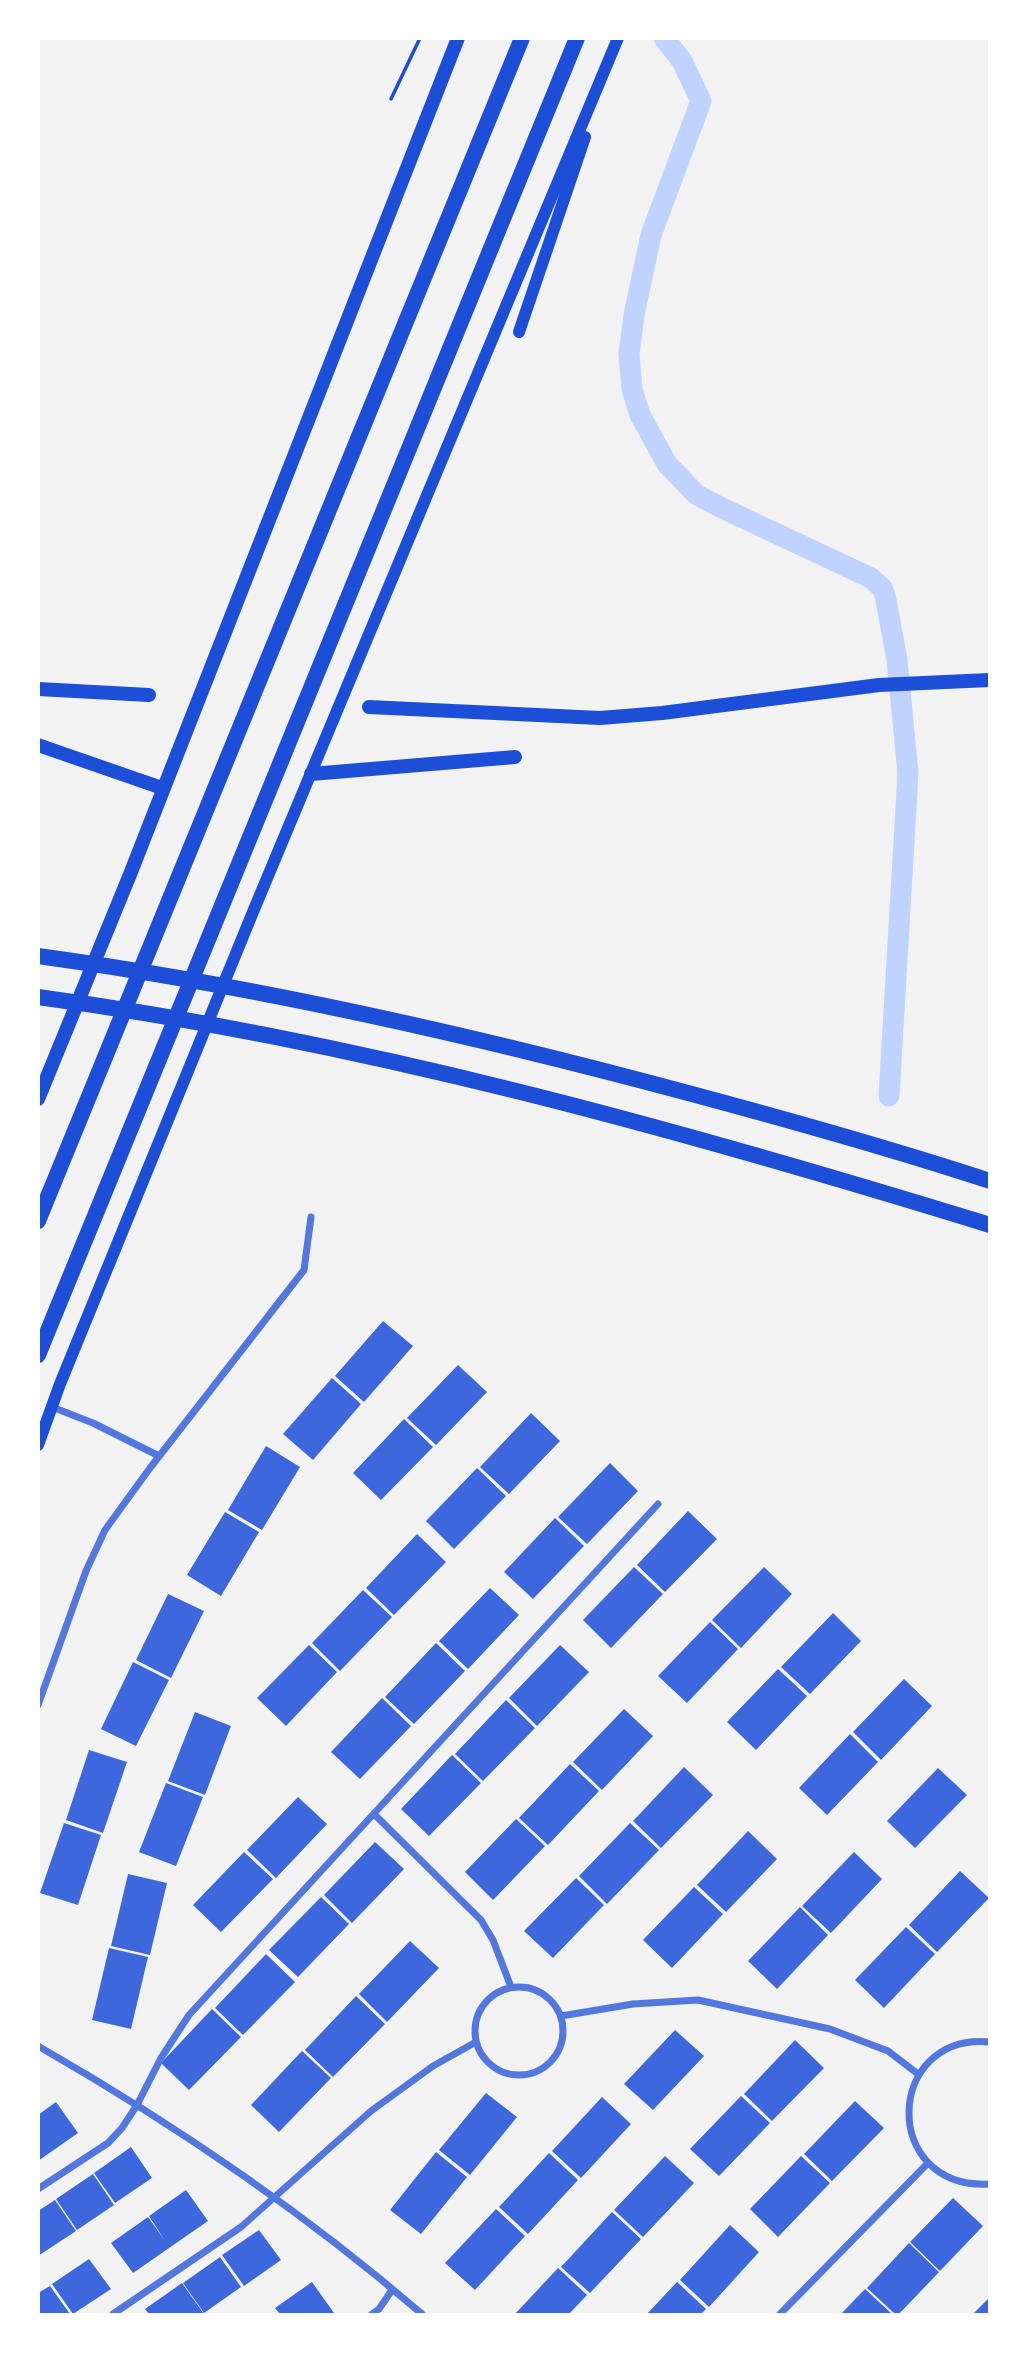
<!DOCTYPE html>
<html>
<head>
<meta charset="utf-8">
<style>
	body { margin:0 }
	#map { position:relative; width:1028px; height:2353px; overflow:hidden; background:#f2f2f2; font-family:Georgia,serif }
	canvas { display:block }
	.frame { position:absolute; inset:0; border:40px solid #fff; pointer-events:none }
</style>
</head>
<body>
<div id="map">
<canvas width="1028" height="2353"></canvas>
<div class="frame"></div>
</div>
<script>
const g = document.querySelector('canvas').getContext('2d');
g.lineJoin = 'round';
function trace(path, color, width, dash) { g.strokeStyle = color; g.lineWidth = width; g.lineCap = dash ? 'butt' : 'round'; g.setLineDash(dash || []); g.stroke(path); }
function fillPath(path, color) { g.fillStyle = color; g.fill(path, 'evenodd'); }
trace(new Path2D(`
	M664 38 682 61 701 101 651 235 634 315 629 354 632 389 640 415 667 464 697 495 722 508 871 578 882 588 885 595 897 660 908 773 889 1096`), '#bfd3fe', 21);
fillPath(new Path2D(`
	M383 1321 413 1346 364 1402 335 1376Z
	M458 1365 487 1392 436 1445 407 1418Z
	M332 1378 361 1404 313 1460 283 1434Z
	M531 1413 560 1441 509 1494 480 1467Z
	M404 1419 433 1447 381 1500 353 1473Z
	M266 1446 300 1467 262 1530 228 1510Z
	M610 1463 638 1491 587 1544 558 1517Z
	M477 1468 506 1496 454 1549 426 1521Z
	M688 1511 717 1539 665 1592 637 1565Z
	M225 1512 259 1532 221 1596 187 1575Z
	M555 1518 584 1546 533 1599 504 1572Z
	M417 1534 446 1562 394 1615 366 1588Z
	M634 1567 663 1594 611 1648 583 1620Z
	M764 1567 792 1594 741 1648 712 1620Z
	M490 1588 519 1615 468 1669 439 1641Z
	M363 1590 392 1617 340 1671 312 1643Z
	M168 1594 204 1611 171 1678 136 1660Z
	M833 1613 861 1641 810 1694 781 1667Z
	M710 1622 738 1649 687 1703 658 1676Z
	M436 1643 465 1671 414 1724 385 1697Z
	M309 1645 337 1672 286 1726 257 1698Z
	M560 1645 589 1672 537 1726 509 1698Z
	M133 1662 169 1680 136 1746 101 1729Z
	M778 1669 807 1696 756 1750 727 1722Z
	M904 1679 932 1706 881 1760 853 1732Z
	M382 1698 411 1726 360 1779 331 1752Z
	M506 1700 535 1728 483 1781 455 1754Z
	M624 1709 653 1736 602 1790 573 1762Z
	M195 1712 231 1726 205 1795 168 1781Z
	M850 1734 878 1762 827 1815 799 1788Z
	M89 1750 127 1762 103 1833 66 1820Z
	M452 1755 481 1783 429 1836 401 1809Z
	M570 1764 599 1791 548 1845 519 1818Z
	M684 1767 713 1795 661 1848 633 1821Z
	M938 1768 967 1795 915 1848 887 1821Z
	M166 1783 203 1797 176 1866 139 1852Z
	M298 1797 327 1824 276 1878 247 1850Z
	M516 1819 545 1846 493 1900 465 1872Z
	M64 1823 101 1835 78 1905 40 1893Z
	M630 1823 659 1850 607 1904 579 1876Z
	M748 1831 777 1859 726 1912 697 1885Z
	M375 1842 404 1869 352 1923 324 1895Z
	M244 1852 273 1879 221 1932 193 1905Z
	M854 1852 882 1879 831 1933 802 1906Z
	M960 1871 989 1898 937 1952 909 1925Z
	M128 1874 167 1883 150 1955 111 1946Z
	M576 1878 604 1905 553 1958 524 1931Z
	M694 1887 723 1914 672 1968 643 1940Z
	M321 1897 349 1924 298 1977 269 1950Z
	M800 1907 828 1935 777 1989 748 1961Z
	M906 1927 935 1954 884 2008 855 1980Z
	M410 1941 439 1968 387 2022 359 1994Z
	M109 1948 148 1957 131 2029 92 2020Z
	M266 1954 295 1982 243 2035 215 2008Z
	M356 1996 385 2024 333 2077 305 2050Z
	M212 2009 241 2037 189 2090 161 2063Z
	M675 2030 704 2056 653 2110 624 2084Z
	M795 2040 824 2068 772 2121 744 2094Z
	M302 2051 331 2078 279 2132 251 2105Z
	M486 2093 517 2117 470 2175 439 2150Z
	M741 2096 770 2123 719 2176 690 2149Z
	M602 2097 631 2124 581 2178 552 2151Z
	M855 2101 884 2128 832 2181 804 2154Z
	M56 2102 78 2133 38 2161V2115Z
	M131 2147 152 2178 115 2203 94 2173Z
	M436 2152 467 2177 421 2234 390 2210Z
	M549 2153 578 2180 528 2234 499 2207Z
	M665 2156 694 2183 643 2237 614 2210Z
	M801 2156 830 2183 778 2237 750 2209Z
	M93 2174 114 2205 77 2230 56 2199Z
	M186 2190 208 2221 133 2273 111 2243 148 2217 165 2241 149 2216Z
	M953 2198 983 2226 940 2271 910 2242Z
	M55 2200 76 2231 38 2256V2211Z
	M496 2209 525 2236 475 2290 445 2263Z
	M612 2212 641 2239 590 2293 561 2267Z
	M730 2225 759 2252 709 2307 680 2280Z
	M259 2230 281 2260 244 2286 222 2255Z
	M909 2243 939 2272 899 2314H895L867 2288Z
	M220 2257 241 2287 204 2313 183 2283Z
	M89 2259 111 2289 73 2314 52 2284Z
	M558 2268 587 2295 569 2314H515Z
	M312 2282 334 2313 280 2314 275 2308Z
	M677 2282 706 2309 701 2314H647Z
	M182 2283 204 2314H149L145 2309Z
	M50 2286 70 2314H38V2293Z
	M865 2289 892 2314H841Z
	M990 2297V2314H973Z`), '#3d67dc');
trace(new Path2D(`
	M391 99 420 38`), '#1d4ed8', 3.5);
trace(new Path2D(`
	M52 1407 93 1423 159 1456
	M38 1705 86 1571 105 1530 150 1468 304 1270 311 1217
	M374 1814 481 1920 493 1940 511 1987
	M475 2031a44 44 0 1 1 88 0a44 44 0 1 1-88 0Z
	M561 2016 633 2004 698 2000 830 2029 888 2051 918 2074
	M990 2042C885 2032 879 2190 990 2184
	M38 2046C174 2124 304 2212 422 2314
	M38 2189 108 2143 122 2128 137 2105 161 2058 189 2015 658 1504
	M113 2314 241 2227 371 2111 433 2066 476 2042
	M372 2314 379 2309 392 2290
	M780 2314 928 2163`), '#5277de', 7);
trace(new Path2D(`
	M519 332 585 137
	M38 1445 60 1384 255 907 618 38`), '#1d4ed8', 12);
trace(new Path2D(`
	M38 689 149 695
	M369 707 600 718 662 713 879 685 990 680
	M38 745 162 788
	M311 774 515 757
	M38 1099 129 877 458 38`), '#1d4ed8', 14);
trace(new Path2D(`
	M38 1221 522 38
	M38 1355 577 38`), '#1d4ed8', 16);
trace(new Path2D(`
	M38 956C242 984 441 1028 639 1080 757 1111 874 1143 990 1181
	M38 997C362 1041 678 1129 990 1225`), '#1d4ed8', 16);
</script>
</body>
</html>
